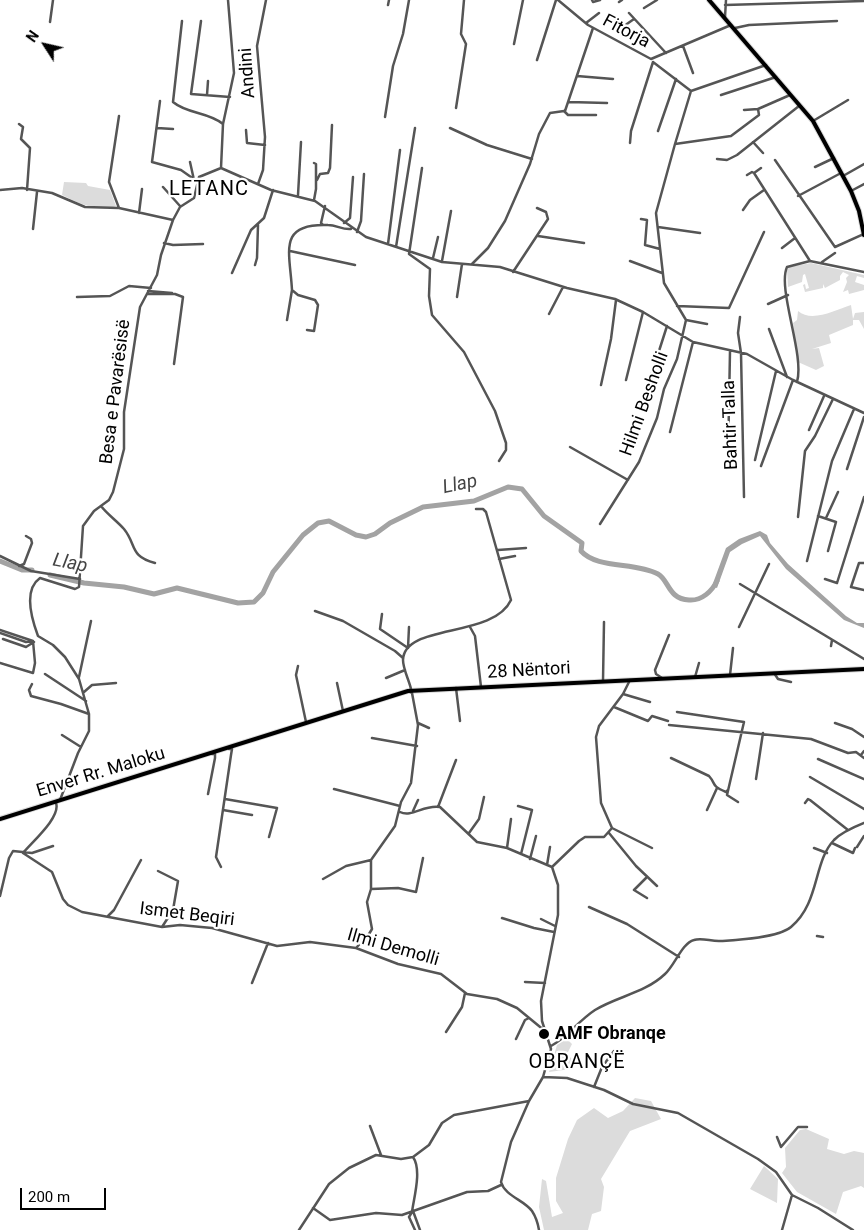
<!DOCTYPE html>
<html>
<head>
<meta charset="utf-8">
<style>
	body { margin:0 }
	#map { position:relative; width:864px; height:1230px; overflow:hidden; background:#fff; font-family:Roboto,sans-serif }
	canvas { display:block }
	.north { position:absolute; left:20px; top:20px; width:50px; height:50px; -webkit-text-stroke:4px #fff; paint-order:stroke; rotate:305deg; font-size:14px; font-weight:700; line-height:20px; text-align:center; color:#000 }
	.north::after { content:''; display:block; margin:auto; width:18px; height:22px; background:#000; clip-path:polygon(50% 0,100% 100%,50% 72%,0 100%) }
	.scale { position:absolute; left:20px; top:1188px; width:86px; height:22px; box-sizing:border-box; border:2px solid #000; border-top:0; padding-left:6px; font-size:15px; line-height:18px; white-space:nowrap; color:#000; -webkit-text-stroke:4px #fff; paint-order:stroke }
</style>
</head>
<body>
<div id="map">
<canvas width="864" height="1230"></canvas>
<div class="north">N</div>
<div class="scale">200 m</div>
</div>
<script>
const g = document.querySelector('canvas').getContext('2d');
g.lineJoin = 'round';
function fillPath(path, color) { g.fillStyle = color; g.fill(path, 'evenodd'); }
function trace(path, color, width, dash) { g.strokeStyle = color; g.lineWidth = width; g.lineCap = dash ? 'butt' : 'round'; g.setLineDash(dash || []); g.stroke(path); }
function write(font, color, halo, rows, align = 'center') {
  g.font = font + ' Roboto,sans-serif'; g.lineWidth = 4.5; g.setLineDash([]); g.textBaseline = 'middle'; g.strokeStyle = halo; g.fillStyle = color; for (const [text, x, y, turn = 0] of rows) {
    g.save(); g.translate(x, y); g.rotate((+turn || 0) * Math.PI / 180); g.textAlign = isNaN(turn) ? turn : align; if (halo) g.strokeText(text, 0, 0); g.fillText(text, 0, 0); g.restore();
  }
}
fillPath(new Path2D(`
	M64 182 86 183 88 186 110 190 116 206C99 213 78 203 62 195Z
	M811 263 864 275V278L857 276 855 282 864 285V290L849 294 848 290 843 292 847 282 846 278 849 275 843 272 840 276V280L825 288 823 284V288L805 292 803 285 805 284 806 289 809 288 805 274 803 275 802 282 788 287 787 270 789 267Z
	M851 305 853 319 855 313 864 312V329L859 320H853V325L829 335 831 343 812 349 819 348 824 366 816 370 798 362 793 323 797 320 798 311C812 323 835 310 851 305Z
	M567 1039 572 1044 567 1054 577 1064 571 1069 549 1072 557 1045Z
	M635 1098 651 1101 661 1119 630 1131 601 1179 604 1187 601 1211 592 1214 588 1230H544L539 1207 542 1179 546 1181 552 1217 563 1213 556 1201V1178L568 1139 577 1120 594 1108 608 1118 623 1111Z
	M806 1129 829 1139 827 1149 844 1154 854 1151 864 1153V1188L861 1186 843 1192 836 1214 797 1192 782 1173 786 1167 785 1148 800 1130Z
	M764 1166 778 1179 777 1203 750 1189Z`), '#dcdcdc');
fillPath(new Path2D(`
	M760 531 767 535 770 543 788 564 846 616 857 623H864V628L844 620 786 569 760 536 742 544 730 552 717 588 712 586 726 548 739 539Z`), '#a3a3a3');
trace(new Path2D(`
	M0 561 22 570H32
	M50 575 84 583 124 587 154 594 177 588 238 603 254 602 263 593 273 572 303 535 318 523 329 521 356 535 366 537 375 534 390 523 423 507 474 501 508 487 522 489 544 516 582 543 581 551C597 569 635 562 658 574 669 580 668 599 689 600 702 601 712 591 717 581`), '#a3a3a3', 5);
const major = new Path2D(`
	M709 0 813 121 851 191 859 211 864 235
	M0 819 408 691 864 669`);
trace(major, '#dbdbdb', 6);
trace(new Path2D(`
	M558 0 588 25 651 59 731 25
	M592 0 593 2 600 0
	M619 2 622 0
	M388 5 389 0
	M725 5 864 1
	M644 8 657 0
	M629 13 666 53
	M725 17 726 0
	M182 21 173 102C187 114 209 112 223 124
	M201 21 191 94 230 97
	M50 22 53 0
	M586 23 599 13
	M624 26 634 19
	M735 28 749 25 837 21
	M514 44 523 0
	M683 46 693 73
	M537 60 556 0
	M653 62 691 91
	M577 76 613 79
	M691 91 675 144 731 136 759 115 758 109 790 95
	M691 91 766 65
	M207 95 208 81
	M721 95 776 77
	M160 101 152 162 181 170 198 182
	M569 102 607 103
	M456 108 466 44 461 34 464 0
	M744 110 758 109
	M565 111 593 28
	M119 116 109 182 119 208
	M385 117 393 66 403 34 409 0
	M813 121 848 100
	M19 124 23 127 21 139 30 148 27 190
	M157 128 173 129
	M450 128 487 145 532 159
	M246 130 247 143 265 145
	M658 131 676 79
	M753 142 763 153
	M630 143 631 131 653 62
	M717 159 727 160 737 155 799 106
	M775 160 835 247 864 234
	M190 162 194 180
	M314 163 316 164V189L314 200
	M815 167 834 158
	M221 168 223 124 234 73 228 0
	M422 168 409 254 430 269 429 296 432 315 464 352 495 411 506 443V450L499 461
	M754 173 810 261
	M747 175 752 172 754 173 761 168
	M843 176 864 164
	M317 180 320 174 328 173 330 168 332 125
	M258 184 263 170 265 137 257 46 266 0
	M163 187 180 206
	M235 189 242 177
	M0 190 22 188 52 193 85 207 119 208 173 220 161 255 157 275 140 307 124 412V449L113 492 109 500 94 511 83 526 79 587 75 589 40 578C23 590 32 620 38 636L53 645 65 657 79 679 89 714V731L78 753 60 800
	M851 191 864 184
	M298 195 301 142
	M798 196 841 173
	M743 210 750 200 764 190
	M139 213 142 189
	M641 219 647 220 645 245 660 249
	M173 220 180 207 194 198 199 177 221 168 271 190 315 201 366 237 442 262 500 267 567 288 615 299 643 312 693 342 747 354 793 380 864 413
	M344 223 350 218 353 177
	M323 225 321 223 325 206
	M658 227 700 233
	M33 229 37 192
	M357 232 361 221 364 174
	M538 236 584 243
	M164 243 173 245 203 244
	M388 244 400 150
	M396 247 415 128
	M782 248 795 238
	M290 251 355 265
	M433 258 438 237
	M442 261 451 211
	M630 261 662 273
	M822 262 835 253
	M472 264 488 248 505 221 530 164 539 134 550 113 564 111 568 115H596
	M255 265 257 258 258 225
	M513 272 548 219 546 212 537 208
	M232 273 251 230 264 218 273 190
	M148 291 172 293
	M147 294H175L183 297 174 364
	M77 297 110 296 129 286 151 288
	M457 297 462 264
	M768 304 788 295
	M677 306 729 308 764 232
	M549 314 563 287
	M740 317 738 333 741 353 744 497
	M287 320 292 290
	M686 320 707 324
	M769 329 787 377
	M307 330 314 331 318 305 315 300 298 295 292 290C290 252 277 223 328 225 337 225 342 230 351 229
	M626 380 643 312
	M797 382C805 355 777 289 787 267L810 261 864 272
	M601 385 611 339 616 300
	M643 401 667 326
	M809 430 824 396
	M670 432 693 342
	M570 447 628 480
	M728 459 730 351
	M755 460 776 371
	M761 466 793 380
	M847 469 864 417
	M101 506C107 514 117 521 124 529 137 545 129 556 155 563
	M818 516 836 522 828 551
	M798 517 805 451 815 436 833 399
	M826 518 838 492
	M600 524 639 462 657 418 664 389 677 359 686 320 664 283 656 213 675 144
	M498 550 526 548
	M0 556 31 571 80 579
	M499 559 515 556
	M807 561 832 461 854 409
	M864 563H859L851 587 864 590
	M19 566 24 564 32 543 31 539 26 536
	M825 579 837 583 864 497
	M740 584 864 659
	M315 611 343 621 395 651 403 658
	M382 614 380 629 408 648
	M470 627 475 636 481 687
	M739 627 769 564
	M0 630 33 641
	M0 633 26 642 33 641
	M3 639 26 647 34 642
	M831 646 832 640
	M408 648 409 627
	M0 663 33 673 35 663 33 641
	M298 666 296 675 306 722
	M774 673 778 679 791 682
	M45 674 86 701
	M730 675 733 648
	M79 677 91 621
	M695 677 699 663
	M386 678 405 670
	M662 678 656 674 655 670 669 635
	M603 681 604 622
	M337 683 343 711
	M32 684 29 690 31 696 61 704 89 714
	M456 688 460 721
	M84 692 92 685 116 683
	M623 694 630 680
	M614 707 648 721 652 716 668 721
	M677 712 744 722 727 795 738 802
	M418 723 429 728
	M835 723 852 729 864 737
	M669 725 811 739 848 753 856 752 864 758
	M62 735 81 747
	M372 738 417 746
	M861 755 864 751
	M671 758 709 776C717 785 710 785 726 792L728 790
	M818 759 864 779
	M810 777 864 809
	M756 779 763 733
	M334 789 400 806
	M208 794 215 758V754H212
	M225 799 277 808 269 837
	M805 803 808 799 810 800 848 830
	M518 806 532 810 521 854
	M438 807 456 760
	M223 810 252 815
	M707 810 717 788
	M413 811 418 800
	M400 812C412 818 424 804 440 807L477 842 507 848 552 867
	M612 828 652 848
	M469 833 479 819 484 797
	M609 833 636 866 657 886
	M832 843 853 853 855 848
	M857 847 864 836
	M507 848 511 819
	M814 848 827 853
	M23 853 52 872 63 899 68 905 82 912 162 927 180 925 212 928 277 946 310 942 356 948 398 964 441 974 467 994 497 999 517 1008 545 1031
	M23 853C33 841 61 817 56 803
	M530 859 536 836
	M547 865 550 847
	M221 867 216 857 231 755 232 749H229
	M552 867 579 841 585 837H604L612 828 601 803 596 737 599 726 623 694 650 702
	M158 871 178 881 173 910 162 927
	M646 878 634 890 647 898
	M323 879 346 866 371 860
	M371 889 398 888 416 892 423 858
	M0 896 9 858 13 851 32 853 53 846
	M589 907 627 924 679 957
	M108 916 114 910 141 860
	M502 918 534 928 554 932
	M541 919 555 926
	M817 936 823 937
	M356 948 369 934 372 929 367 902 371 889V860L395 826 401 802 411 783 418 725 412 693 408 691 411 689C409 680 403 669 403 660 404 623 493 639 511 600L486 512 483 509H476
	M525 982 545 983
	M252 983 268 943
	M446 1032 462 1007 465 993
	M516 1039 525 1020 529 1018
	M551 1046C568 1037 578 1021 595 1010 618 996 645 993 665 974 675 965 682 943 694 940 702 937 712 942 721 941 738 940 778 938 791 927 820 903 813 862 834 840 842 832 854 827 864 823
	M543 1077 567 1078 604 1090 633 1104 678 1113 758 1159 776 1172 792 1195 818 1208 853 1230
	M594 1087 602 1067 614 1051
	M529 1101 511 1142 501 1182C505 1196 524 1200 532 1211 536 1217 538 1224 539 1230
	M370 1126 381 1155
	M777 1137 781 1147 798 1127H807
	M413 1157C422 1170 414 1197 412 1212L409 1217 415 1230
	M313 1208 330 1220 376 1213 402 1215 467 1192 488 1191 501 1185
	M413 1211 420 1230
	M299 1230 329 1184 349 1168 376 1155 401 1159 413 1157 429 1145 442 1123 454 1115 529 1101 543 1077 551 1049 542 1021 541 1001 558 915V885L552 867
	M782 1230 792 1195`), '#555', 2.5);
trace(major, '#000', 4);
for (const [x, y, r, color] of [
	[544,1034,6,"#000"]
]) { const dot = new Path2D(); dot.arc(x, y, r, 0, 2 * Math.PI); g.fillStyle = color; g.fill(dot); trace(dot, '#fff', 2); }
write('18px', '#000', '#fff', [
	["Fitorja",626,32,28],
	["Andini",248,73,-94],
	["Besa e Pavarësisë",116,392,-83],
	["Hilmi Besholli",645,404,-70],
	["Bahtir Talla",731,425,-92],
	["28 Nëntori",529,671,-3],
	["Enver Rr. Maloku",101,773,-17],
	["Ismet Beqiri",187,915,7],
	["Ilmi Demolli",393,948,16]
]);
write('bold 18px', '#000', '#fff', [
	["AMF Obranqe",555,1034]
], 'left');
write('italic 19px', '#444', '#fff', [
	["Llap",460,485,-12],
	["Llap",70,564,11]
]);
g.letterSpacing = '1px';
write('20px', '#000', '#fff', [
	["LETANC",209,190],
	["OBRANÇË",577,1063]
]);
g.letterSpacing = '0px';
</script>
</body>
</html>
